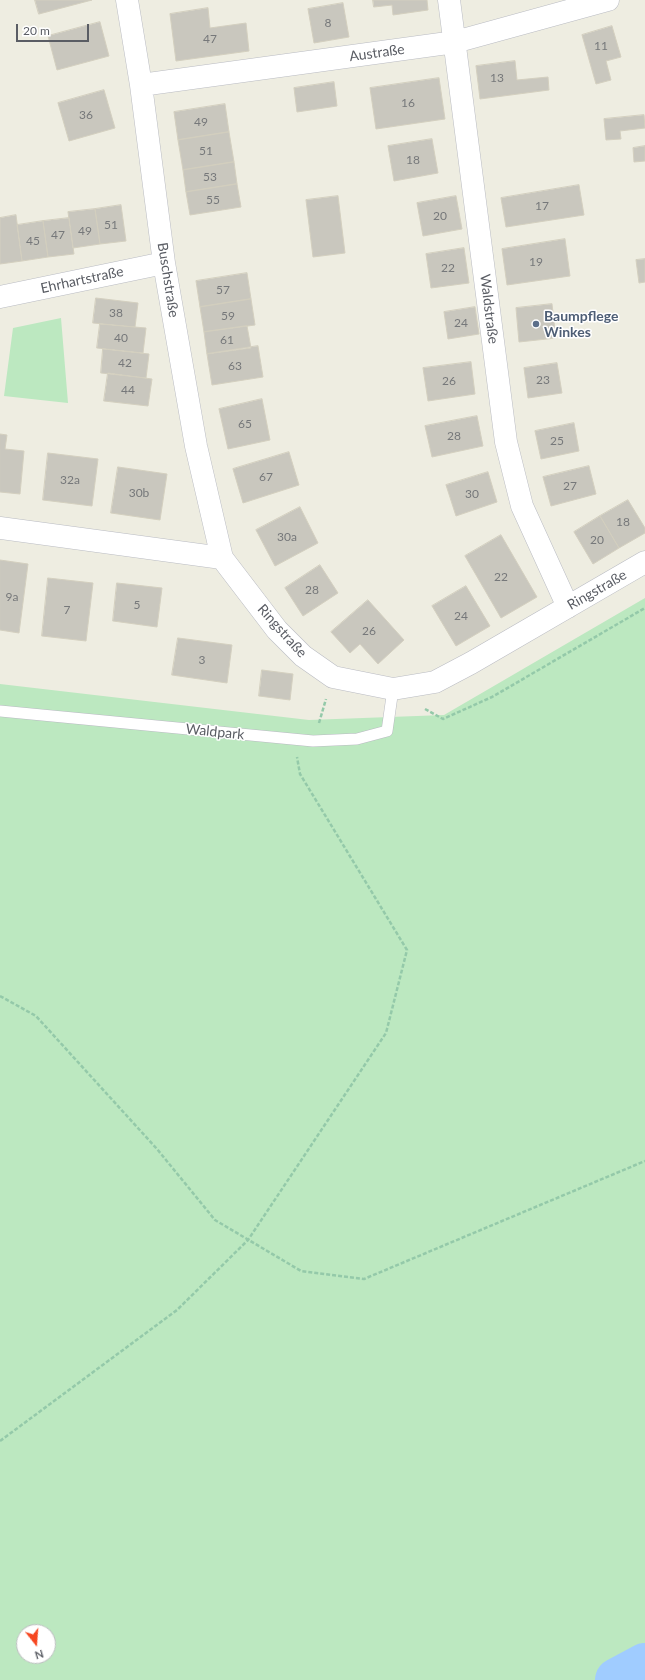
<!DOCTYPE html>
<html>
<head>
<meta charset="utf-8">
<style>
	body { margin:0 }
	#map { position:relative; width:645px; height:1680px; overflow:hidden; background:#eeede1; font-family:Lato,sans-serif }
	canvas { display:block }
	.north { position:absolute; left:16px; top:1624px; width:40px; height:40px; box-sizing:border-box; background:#fff; border:1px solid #bdbec1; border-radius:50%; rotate:163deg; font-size:11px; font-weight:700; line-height:16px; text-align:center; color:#5a5d64 }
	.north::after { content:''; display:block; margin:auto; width:14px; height:18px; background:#f64720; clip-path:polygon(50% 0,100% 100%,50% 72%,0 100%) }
	.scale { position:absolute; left:16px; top:24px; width:73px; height:18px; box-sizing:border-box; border:2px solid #5a5d64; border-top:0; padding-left:5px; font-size:12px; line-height:14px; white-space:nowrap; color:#5a5d64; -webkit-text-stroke:3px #fff; paint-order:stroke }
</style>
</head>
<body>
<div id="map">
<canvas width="645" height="1680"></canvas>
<div class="north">N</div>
<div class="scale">20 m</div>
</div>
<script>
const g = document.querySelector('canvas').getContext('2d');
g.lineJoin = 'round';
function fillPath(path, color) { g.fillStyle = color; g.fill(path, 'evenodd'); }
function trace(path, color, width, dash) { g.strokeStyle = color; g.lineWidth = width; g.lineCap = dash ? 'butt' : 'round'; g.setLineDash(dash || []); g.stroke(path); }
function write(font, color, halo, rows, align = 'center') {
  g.font = font + ' Lato,sans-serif'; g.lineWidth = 3; g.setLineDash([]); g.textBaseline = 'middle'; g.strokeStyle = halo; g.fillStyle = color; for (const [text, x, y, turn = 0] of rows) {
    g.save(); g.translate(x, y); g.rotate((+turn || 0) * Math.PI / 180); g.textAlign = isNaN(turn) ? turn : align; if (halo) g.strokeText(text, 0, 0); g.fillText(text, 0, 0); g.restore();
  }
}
fillPath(new Path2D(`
	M61 318 68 403 4 396 13 328Z
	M645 598V1680H0V684L309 720 444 715ZM24 1632H48V1656H24Z`), '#bce8c0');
trace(new Path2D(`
	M617 1680 645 1665`), '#a0ccff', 44);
const building = new Path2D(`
	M35 0H92L39 14Z
	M373 0H427L428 10 393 15 392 5 374 7Z
	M343 3 349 37 314 43 308 9Z
	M208 8 210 28 246 23 249 51 176 61 170 14Z
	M100 22 109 56 57 70 48 36Z
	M612 26 621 57 606 61 611 80 596 84 582 35Z
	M515 61 517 80 548 77 549 90 480 99 476 66Z
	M439 78 445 119 376 129 370 88Z
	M334 82 337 106 297 112 294 88Z
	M104 90 115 128 69 141 58 103Z
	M225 104 229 132 178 140 174 112Z
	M644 115 645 128 620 131 621 139 606 140 604 119Z
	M229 132 234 162 183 170 178 140Z
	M432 139 438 173 394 181 388 146Z
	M645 146V161L634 162 633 148Z
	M234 162 237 184 186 192 183 170Z
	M237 184 241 207 190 215 186 192Z
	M579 185 584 215 506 227 501 198Z
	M338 196 345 253 313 257 306 200Z
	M456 196 462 229 423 236 417 203Z
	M121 205 126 241 100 244 95 209Z
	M95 209 100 244 73 248 68 212Z
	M16 215 22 261 0 264V218Z
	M69 218 74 254 48 257 43 221Z
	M43 221 48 257 22 261 17 225Z
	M565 239 570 276 507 285 502 249Z
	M464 248 469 283 431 288 426 254Z
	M645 259V282L639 283 636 260Z
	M247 273 251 299 200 307 196 281Z
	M96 298 138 303 135 327 93 323Z
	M251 299 255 325 204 332 200 307Z
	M552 304 556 338 519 342 516 308Z
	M475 307 479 334 448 339 444 312Z
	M100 324 146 328 143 353 97 348Z
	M247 326 251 348 207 354 204 332Z
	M258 346 263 377 212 385 207 354Z
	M103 349 149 354 146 378 101 373Z
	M471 362 475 394 428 401 423 368Z
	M557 363 562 393 528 398 524 368Z
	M108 373 152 379 148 406 104 401Z
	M262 399 270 440 228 449 219 409Z
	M477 416 483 446 432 457 425 426Z
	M574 423 579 451 541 459 535 431Z
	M0 434 7 435 5 449 24 451 20 494 0 492Z
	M289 452 299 485 243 503 233 469Z
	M48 453 98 459 92 506 43 500Z
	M589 466 596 494 551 506 543 477Z
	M118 467 167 474 160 520 111 513Z
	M488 472 497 502 456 516 446 485Z
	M628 500 645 528V533L619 548 600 516Z
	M300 507 318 543 275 566 256 530Z
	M600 516 619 548 593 564 574 532Z
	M501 535 537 597 501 618 465 556Z
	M0 560 28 564 19 633 0 630Z
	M320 565 338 593 303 616 285 588Z
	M48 578 93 583 86 641 42 636Z
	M117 583 162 588 157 627 113 621Z
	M466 586 490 626 456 646 432 606Z
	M368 600 404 640 378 664 360 644 350 653 331 632Z
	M178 638 232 645 227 683 172 675Z
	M262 670 293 674 290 700 259 696Z`);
fillPath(building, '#c9c7be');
trace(building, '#d3cfbf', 1);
const lane = new Path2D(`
	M0 711 313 741 357 739 387 731 393 689`);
const street = new Path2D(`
	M127 0 141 85 164 263 196 446 222 558
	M449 0 506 442 522 506 568 607
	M141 85 455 42 608 0
	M0 297 164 263
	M0 528 222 558 277 630 303 656 333 677 393 689 435 682 471 663 645 562`);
trace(lane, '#b9bbc2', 12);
trace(street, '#b9bbc2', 23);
trace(new Path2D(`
	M425 709 443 719 492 697 645 608
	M319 723 326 699
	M0 996 36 1016 157 1149 215 1220 301 1271 364 1279 645 1161
	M0 1441 177 1310 248 1240 386 1033 407 950 300 774 297 757`), '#94c9a9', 2.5, [4, 2]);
trace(lane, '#fff', 11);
trace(street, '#fff', 22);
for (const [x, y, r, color] of [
	[536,324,4,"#5c6f8a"]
]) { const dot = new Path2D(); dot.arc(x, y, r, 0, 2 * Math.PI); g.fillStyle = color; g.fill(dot); trace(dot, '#fff', 1.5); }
write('12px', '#76787a', null, [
	["8",328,23],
	["47",210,39],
	["11",601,46],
	["13",497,78],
	["16",408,103],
	["36",86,115],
	["49",201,122],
	["51",206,151],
	["18",413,160],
	["53",210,177],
	["55",213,200],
	["17",542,206],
	["20",440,216],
	["51",111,225],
	["49",85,231],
	["47",58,235],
	["45",33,241],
	["19",536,262],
	["22",448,268],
	["57",223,290],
	["38",116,313],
	["59",228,316],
	["24",461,323],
	["40",121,338],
	["61",227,340],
	["42",125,363],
	["63",235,366],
	["23",543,380],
	["26",449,381],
	["44",128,390],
	["65",245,424],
	["28",454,436],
	["25",557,441],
	["67",266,477],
	["32a",70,480],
	["27",570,486],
	["30b",139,493],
	["30",472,494],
	["18",623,522],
	["30a",287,537],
	["20",597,540],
	["22",501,577],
	["28",312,590],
	["9a",12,597],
	["5",137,605],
	["7",67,610],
	["24",461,616],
	["26",369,631],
	["3",202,660]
]);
write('14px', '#5a5d64', '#fff', [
	["Austraße",377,53,-8],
	["Ehrhartstraße",82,280,-12],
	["Buschstraße",168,280,81],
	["Waldstraße",489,309,83],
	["Ringstraße",597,590,-30],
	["Ringstraße",282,631,48],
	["Waldpark",215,732,6]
]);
write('bold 14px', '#4e5e75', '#fff', [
	["Baumpflege",544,316],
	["Winkes",544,332]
], 'left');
</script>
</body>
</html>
